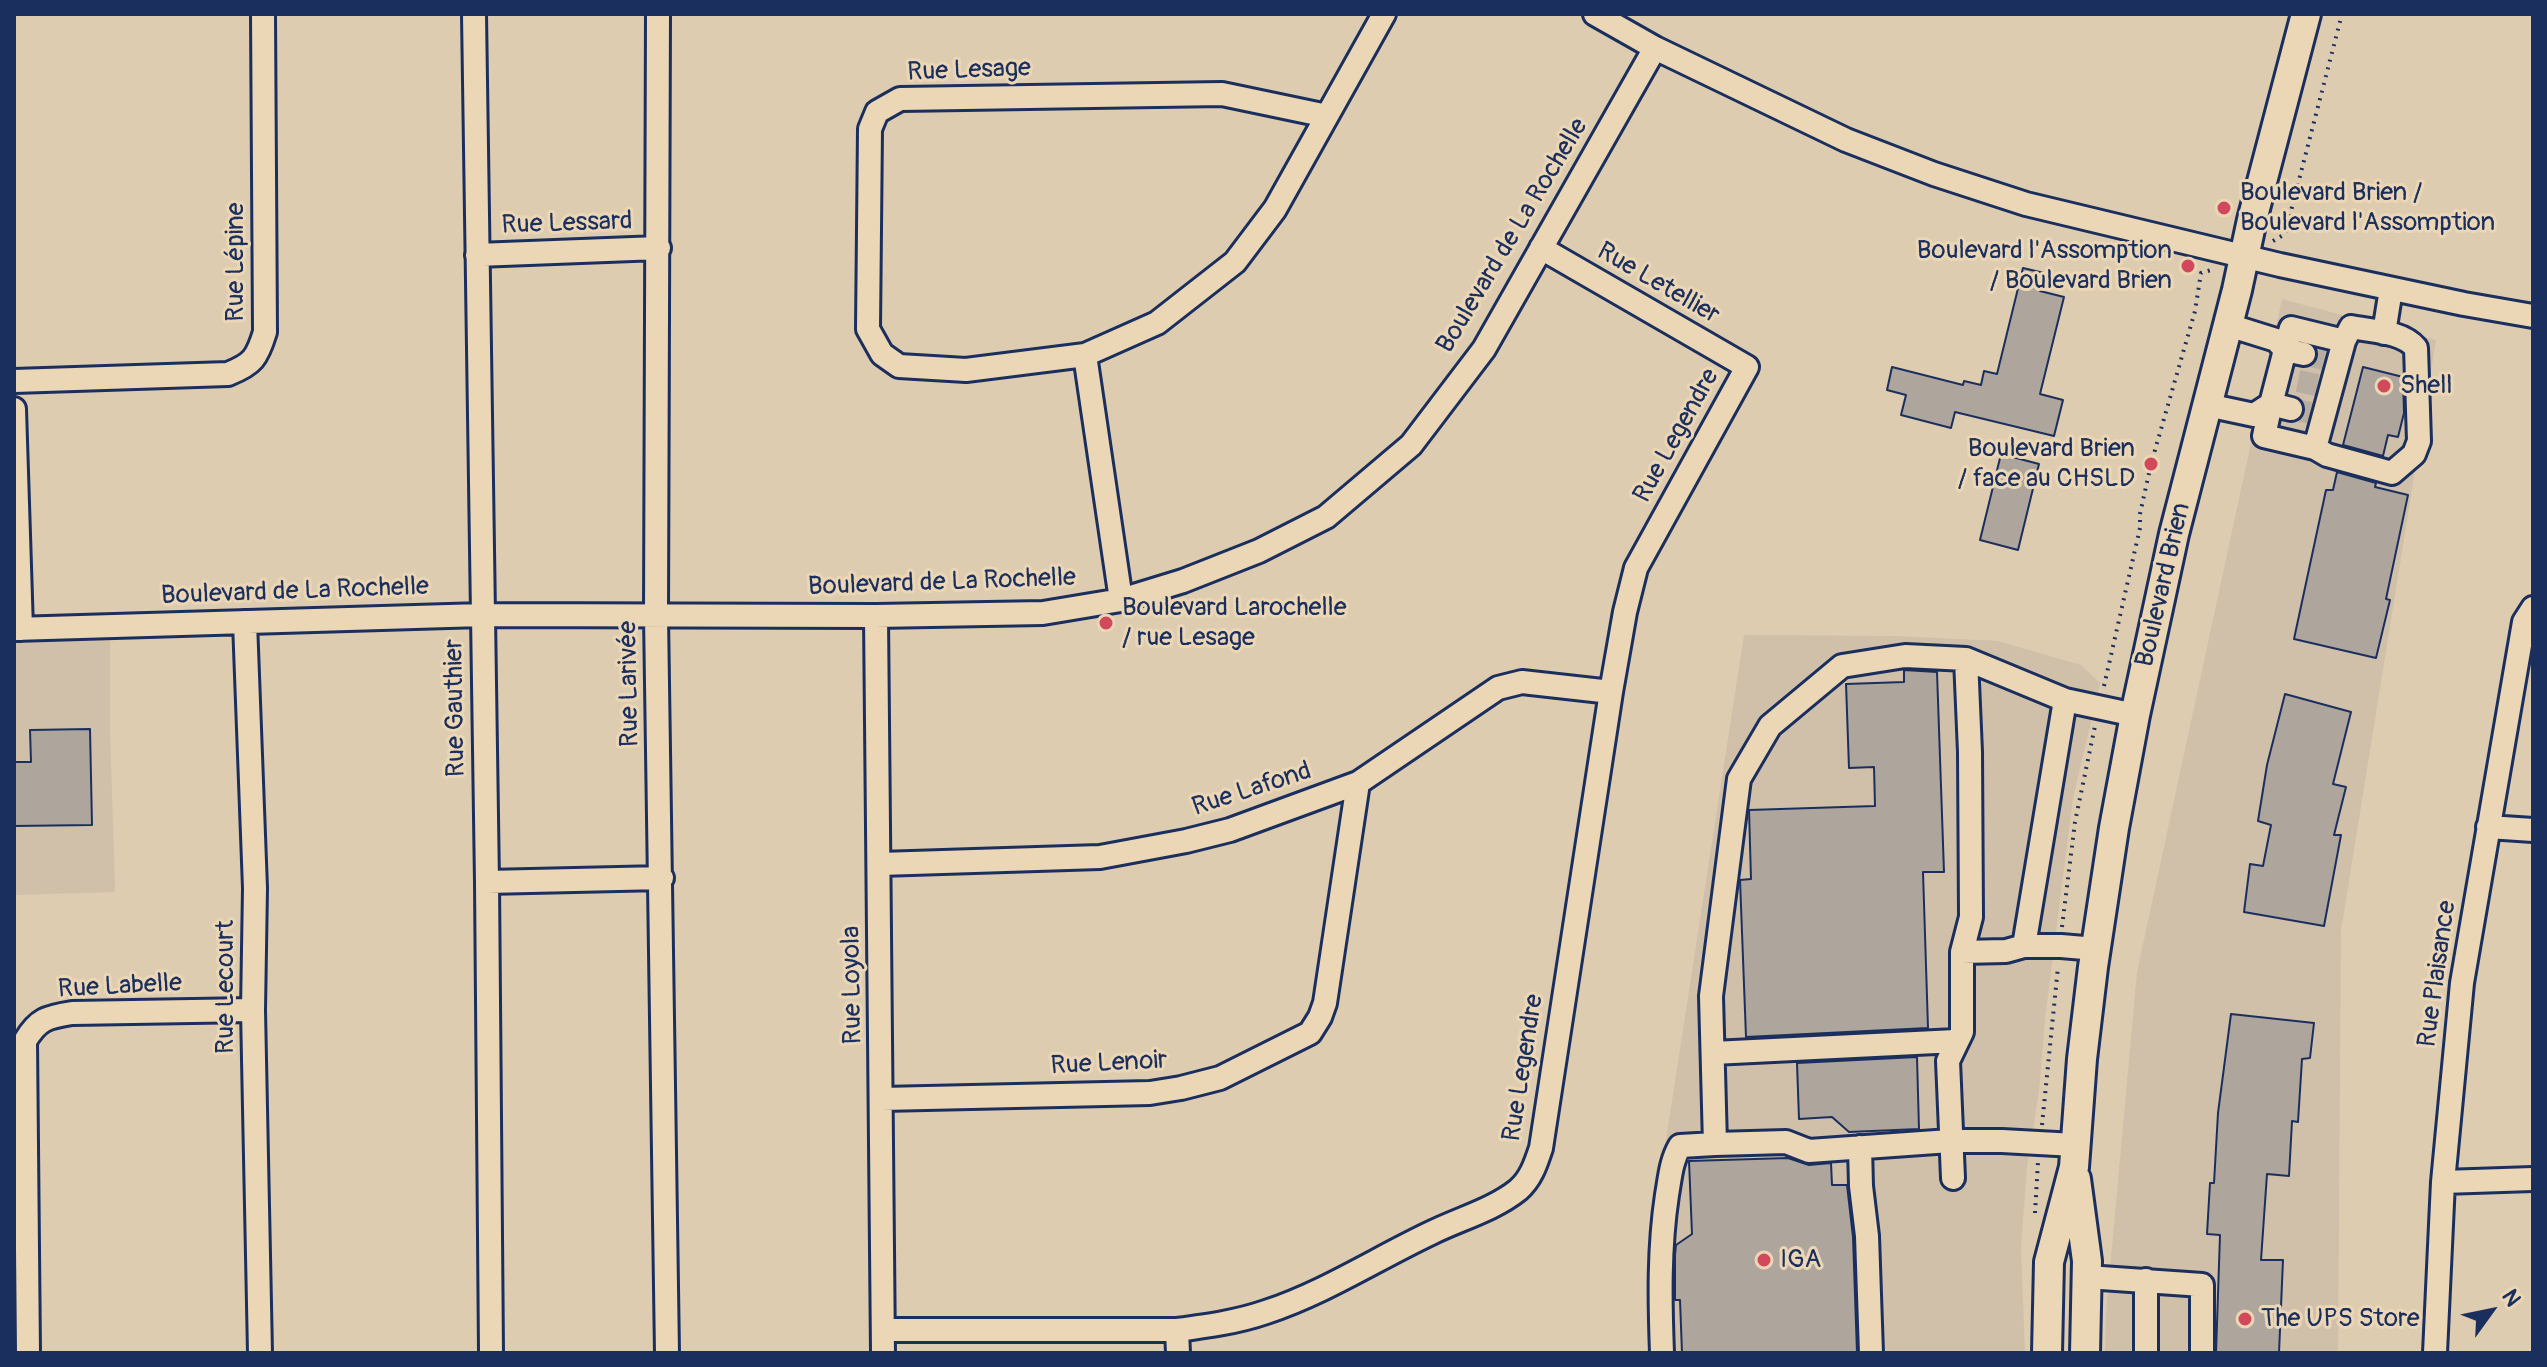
<!DOCTYPE html>
<html>
<head>
<meta charset="utf-8">
<style>
	body { margin:0 }
	#map { position:relative; width:2547px; height:1367px; overflow:hidden; background:#deccb0; font-family:Pangolin,sans-serif }
	canvas { display:block }
	.frame { position:absolute; inset:0; border:16px solid #1b2f5e; pointer-events:none }
	.north { position:absolute; left:2451px; top:1271px; width:80px; height:80px; -webkit-text-stroke:6px #ebd6b5; paint-order:stroke; rotate:57deg; font-size:22px; font-weight:700; line-height:32px; text-align:center; color:#1b2f5e }
	.north::after { content:''; display:block; margin:auto; width:28px; height:36px; background:#1b2f5e; clip-path:polygon(50% 0,100% 100%,50% 72%,0 100%) }
</style>
</head>
<body>
<div id="map">
<canvas width="2547" height="1367"></canvas>
<div class="frame"></div>
<div class="north">N</div>
</div>
<script>
const g = document.querySelector('canvas').getContext('2d');
g.lineJoin = 'round';
function fillPath(path, color) { g.fillStyle = color; g.fill(path, 'evenodd'); }
function trace(path, color, width, dash) { g.strokeStyle = color; g.lineWidth = width; g.lineCap = dash ? 'butt' : 'round'; g.setLineDash(dash || []); g.stroke(path); }
function write(font, color, halo, rows, align = 'center') {
  g.font = font + ' Pangolin,sans-serif'; g.lineWidth = 6; g.setLineDash([]); g.textBaseline = 'middle'; g.strokeStyle = halo; g.fillStyle = color; for (const [text, x, y, turn = 0] of rows) {
    g.save(); g.translate(x, y); g.rotate((+turn || 0) * Math.PI / 180); g.textAlign = isNaN(turn) ? turn : align; if (halo) g.strokeText(text, 0, 0); g.fillText(text, 0, 0); g.restore();
  }
}
fillPath(new Path2D(`
	M2282 299 2436 340 2341 931 2338 1353H2105L2106 1313 2137 972Z
	M110 626V726L115 892 14 895V629Z
	M1744 635 1896 636 1998 641 2081 665 2100 683 2073 798 2045 1019 2039 1092 2027 1167 2021 1248 2025 1353H1651L1650 1243Z`), '#d0c0aa');
const building = new Path2D(`
	M2023 268 2044 273 2040 291 2064 297 2040 394 2063 400 2054 436 1955 412 1951 428 1901 415 1906 395 1887 390 1892 367 1963 385 1964 381 1981 385 1984 371 1997 374Z
	M2363 367 2403 377 2404 413 2398 437 2388 435 2383 456 2343 445Z
	M2001 454 2039 464 2018 550 1980 540Z
	M2337 472 2376 483 2375 487 2408 495 2386 599 2390 600 2376 658 2294 639 2326 490H2333Z
	M1904 670 1937 672 1944 872H1923L1928 1028 1746 1037 1740 880 1751 879 1749 810 1875 806 1874 767 1849 768 1846 684 1904 682Z
	M2285 694 2351 712 2333 784 2346 787 2334 835H2341L2324 926 2244 912 2250 864 2263 866 2271 825 2258 821 2267 765Z
	M90 729 92 825 14 826V762H31L30 730Z
	M2231 1014 2314 1023 2310 1058 2302 1059 2298 1122 2292 1121 2289 1176 2267 1174 2261 1260H2283L2279 1353H2216L2220 1235 2207 1234 2210 1183H2214L2218 1113Z
	M1917 1057 1919 1129 1849 1132 1832 1117 1799 1119 1797 1063Z
	M1788 1158 1809 1165 1831 1163 1832 1185H1847L1853 1237 1857 1353H1682L1680 1300H1675V1255L1676 1245 1692 1234 1689 1161Z`);
fillPath(building, '#aea59c');
trace(building, '#1b2f5e', 2);
trace(new Path2D(`
	M2304 354 2324 359
	M2298 381 2317 385
	M2291 409 2311 413`), '#b7ada0', 22, [22, 11]);
const minor = new Path2D(`
	M474 14 487 882 491 1353
	M658 14 656 616 667 1353
	M1595 14 1655 48 1846 140 1934 174 2026 204 2280 265 2464 304 2533 316
	M1327 116 1222 94 900 99 877 112 870 129 868 329 882 354 899 366 966 370 1085 355 1157 323 1235 262 1275 209 1384 14
	M477 255 659 248
	M2384 333 2391 289
	M1085 355 1121 600
	M14 381 228 374C253 364 257 358 265 332L263 14
	M2207 405 2254 415 2271 404 2285 350 2276 340 2228 325
	M14 409 21 629
	M2291 409 2271 404 2264 436 2315 448 2344 341 2291 328 2285 350 2304 354
	M2315 448 2327 455 2392 473 2414 454 2419 441 2416 348C2402 331 2371 331 2351 327L2344 341
	M876 616 883 1353
	M245 622 255 888 253 1010 260 1353
	M14 629 482 615 876 616 1043 613 1121 600 1183 581 1259 551 1326 517 1411 445 1484 349 1655 48
	M1966 659 1905 656 1842 666 1770 726 1739 779 1711 996 1715 1144 1786 1142 1809 1151 1950 1141H2002L2075 1145
	M2488 827 2533 830
	M880 864 1100 857 1186 841 1230 830 1358 783 1498 688 1522 682 1611 692
	M487 882 662 878
	M2024 946 2065 700
	M1962 952 2006 951 2024 946H2061L2096 949
	M1713 1053 1956 1041
	M882 1099 1150 1093 1181 1088 1220 1078 1310 1033 1320 1017 1325 1003 1358 783
	M1860 1147 1861 1186 1867 1236 1871 1353
	M1953 1178 1948 1061 1962 1032V952L1971 917 1970 752 1966 659 2065 700 2135 715
	M2443 1182 2533 1179
	M2087 1277 2202 1285V1353
	M883 1330H1177C1207 1326 1237 1322 1266 1312 1324 1293 1376 1259 1431 1233 1459 1219 1493 1210 1518 1190 1531 1179 1536 1163 1541 1148L1611 692 1625 612 1636 568 1747 367 1541 248
	M1177 1330 1178 1353
	M28 1353 25 1041C38 1019 47 1017 72 1013L253 1010
	M1662 1353C1660 1300 1659 1248 1667 1195 1670 1178 1671 1161 1680 1146L1715 1144
	M2146 1353V1280
	M2435 1353 2443 1182 2462 983 2524 622 2533 608`);
const major = new Path2D(`
	M2076 1179 2087 1261 2085 1353
	M2047 1353 2049 1262 2074 1167 2082 1059 2093 967 2114 828 2135 715 2174 534 2237 290 2252 220 2306 14`);
trace(minor, '#1b2f5e', 28);
trace(major, '#1b2f5e', 34);
trace(new Path2D(`
	M2273 241 2285 234 2342 14
	M2104 686 2140 528V514L2151 464 2195 311 2201 273 2211 270
	M2062 927 2075 822 2095 726
	M2042 1125 2058 967
	M2035 1213 2038 1162`), '#1b2f5e', 4, [2, 6]);
trace(minor, '#ebd6b5', 22);
trace(major, '#ebd6b5', 28);
for (const [x, y, r, color] of [
	[2224,208,8,"#d1495b"],
	[2188,266,8,"#d1495b"],
	[2384,386,8,"#d1495b"],
	[2151,464,8,"#d1495b"],
	[1106,623,8,"#d1495b"],
	[1764,1260,8,"#d1495b"],
	[2245,1319,8,"#d1495b"]
]) { const dot = new Path2D(); dot.arc(x, y, r, 0, 2 * Math.PI); g.fillStyle = color; g.fill(dot); trace(dot, '#ebd6b5', 3); }
write('26px', '#1b2f5e', '#ebd6b5', [
	["Rue Lesage",969,71,-2],
	["Rue Lessard",567,224,-2],
	["Boulevard de La Rochelle",1513,236,-59],
	["Rue Lépine",236,262,-90],
	["Rue Letellier",1658,284,30],
	["Rue Legendre",1677,436,-61],
	["Boulevard de La Rochelle",942,583,-2],
	["Boulevard Brien",2164,585,-77],
	["Boulevard de La Rochelle",295,592,-2],
	["Rue Larivée",630,684,-91],
	["Rue Gauthier",456,708,-91],
	["Rue Lafond",1252,790,-18],
	["Rue Plaisance",2438,974,-82],
	["Rue Loyola",853,985,-91],
	["Rue Labelle",120,987,-3],
	["Rue Lecourt",226,987,-90],
	["Rue Lenoir",1109,1064,-3],
	["Rue Legendre",1524,1068,-81]
]);
write('26px', '#1b2f5e', '#ebd6b5', [
	["Boulevard Brien /",2240,193],
	["Boulevard l'Assomption",2240,223],
	["Boulevard l'Assomption",2172,251,"right"],
	["/ Boulevard Brien",2172,281,"right"],
	["Shell",2400,386],
	["Boulevard Brien",2135,449,"right"],
	["/ face au CHSLD",2135,479,"right"],
	["Boulevard Larochelle",1122,608],
	["/ rue Lesage",1122,638],
	["IGA",1780,1260],
	["The UPS Store",2261,1319]
], 'left');
</script>
</body>
</html>
